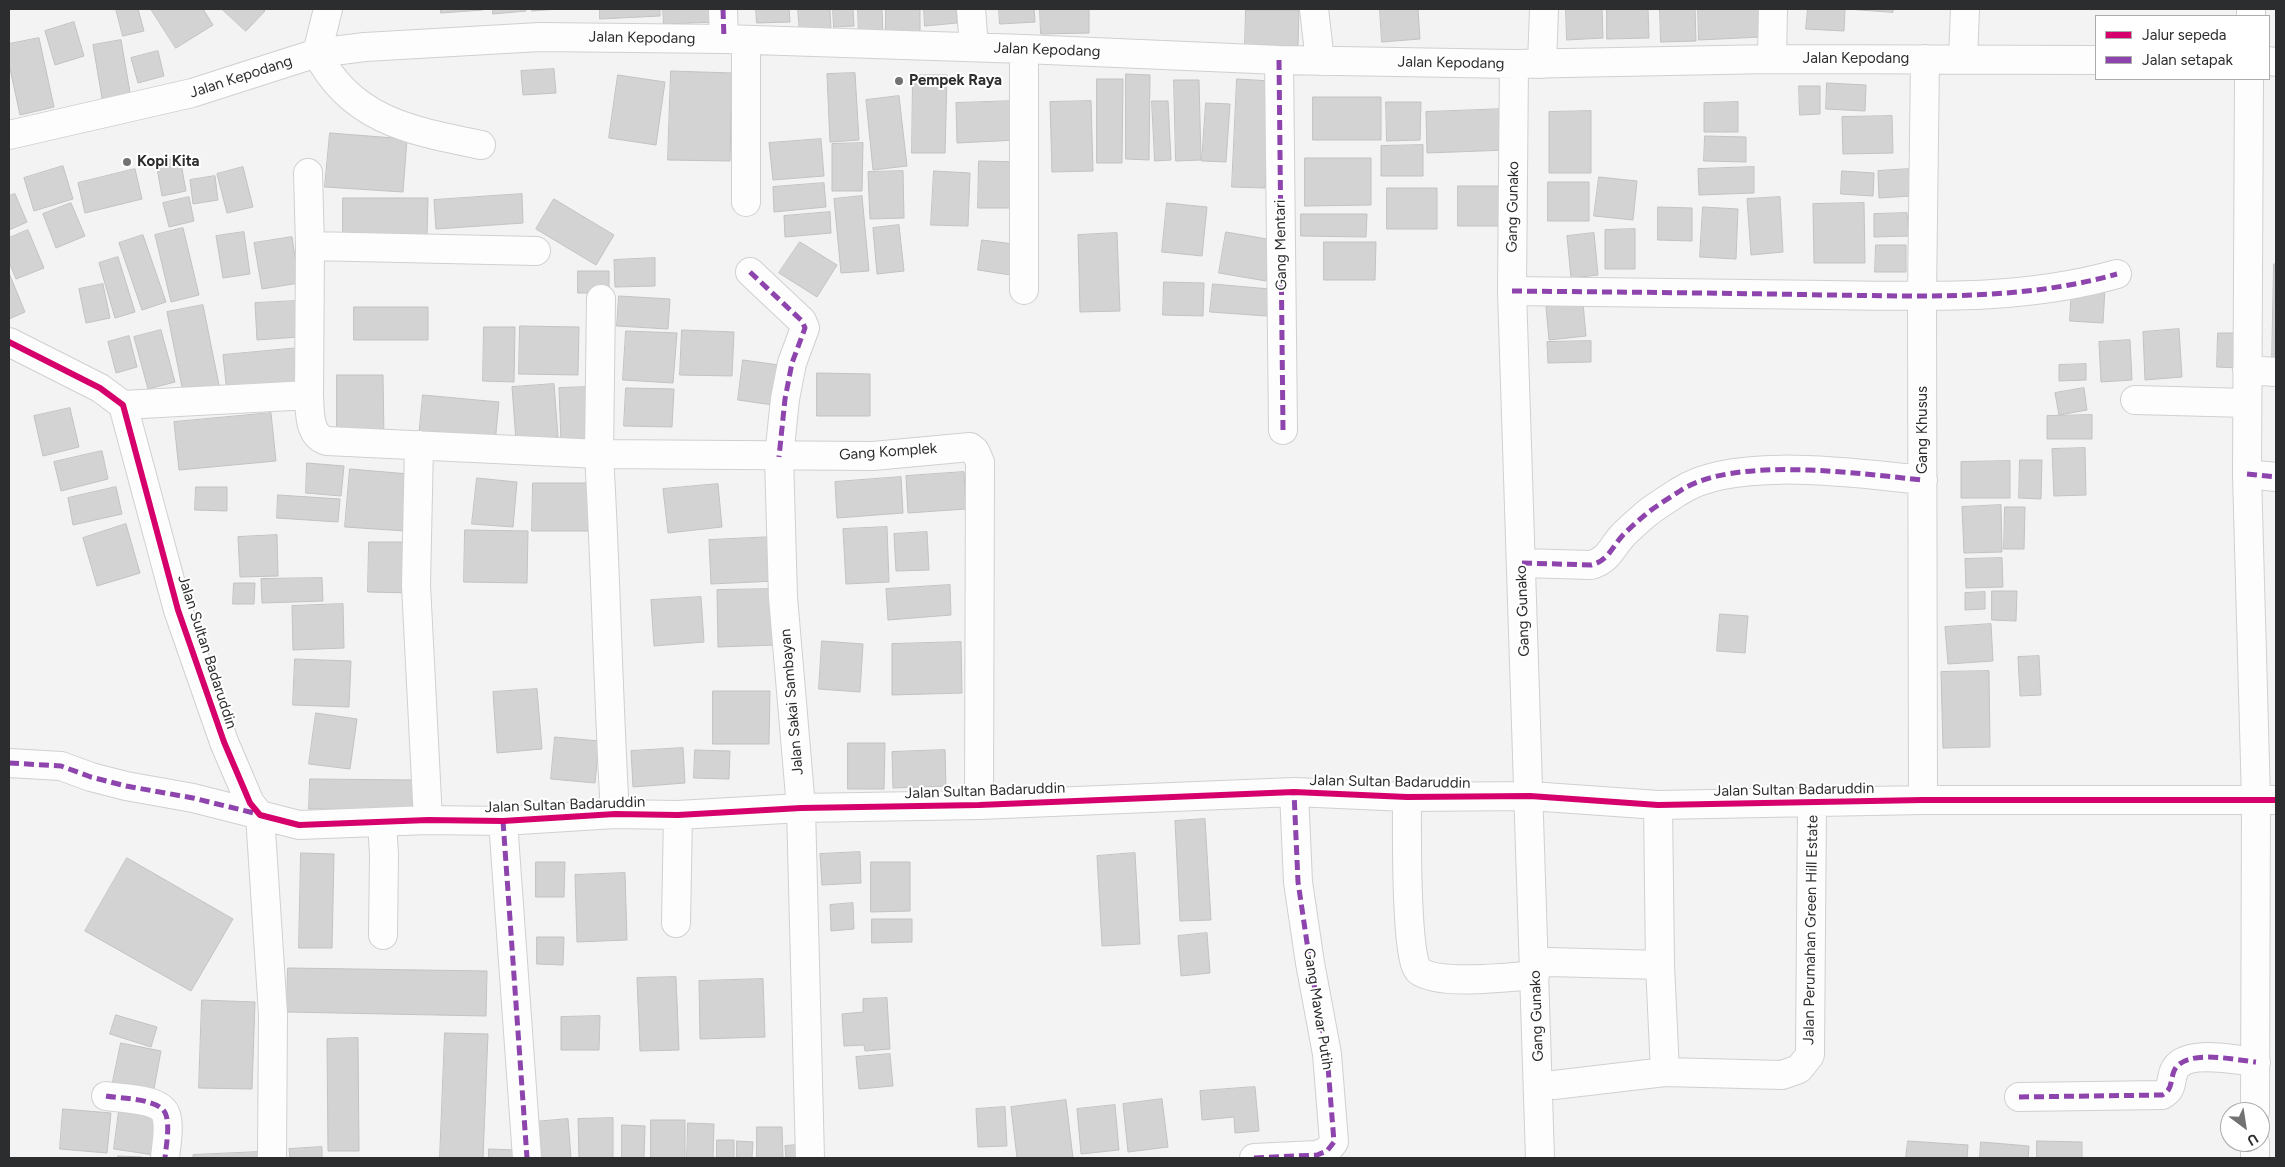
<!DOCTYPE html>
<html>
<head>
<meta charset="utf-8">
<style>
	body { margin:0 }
	#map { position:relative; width:2285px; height:1167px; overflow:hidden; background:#f3f3f4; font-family:Figtree,sans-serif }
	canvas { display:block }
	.frame { position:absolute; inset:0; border:10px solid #2c2d2e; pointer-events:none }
	.legend { position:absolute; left:2095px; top:15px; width:175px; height:65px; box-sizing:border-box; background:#fff; border:1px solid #ababab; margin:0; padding:6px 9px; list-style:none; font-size:15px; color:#2c2d2e }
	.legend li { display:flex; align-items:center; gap:10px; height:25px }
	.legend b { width:25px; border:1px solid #ababab }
	.north { position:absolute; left:2220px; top:1102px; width:50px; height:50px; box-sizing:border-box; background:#fff; border:1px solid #ababab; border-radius:50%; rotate:149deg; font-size:14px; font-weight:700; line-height:20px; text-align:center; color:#2c2d2e }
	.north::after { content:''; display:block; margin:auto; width:18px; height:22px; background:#727273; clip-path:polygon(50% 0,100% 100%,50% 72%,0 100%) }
</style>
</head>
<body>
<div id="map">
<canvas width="2285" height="1167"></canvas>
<div class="frame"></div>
<ul class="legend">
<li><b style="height:6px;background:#d6006c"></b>Jalur sepeda</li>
<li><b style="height:6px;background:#8e44ad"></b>Jalan setapak</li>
</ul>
<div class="north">U</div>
</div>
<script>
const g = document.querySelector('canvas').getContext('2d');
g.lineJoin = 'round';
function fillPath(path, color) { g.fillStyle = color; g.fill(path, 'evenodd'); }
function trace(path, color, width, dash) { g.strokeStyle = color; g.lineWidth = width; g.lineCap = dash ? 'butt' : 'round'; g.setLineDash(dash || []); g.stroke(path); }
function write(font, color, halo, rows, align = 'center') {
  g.font = font + ' Figtree,sans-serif'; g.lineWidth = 4; g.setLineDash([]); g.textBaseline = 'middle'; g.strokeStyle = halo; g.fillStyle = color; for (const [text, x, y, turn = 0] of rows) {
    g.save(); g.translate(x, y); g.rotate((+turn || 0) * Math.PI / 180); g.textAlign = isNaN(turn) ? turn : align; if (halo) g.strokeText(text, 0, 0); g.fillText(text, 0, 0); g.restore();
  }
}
const building = new Path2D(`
	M116 9H138L144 31 123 36Z
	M151 9H203L213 25 176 48Z
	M222 9H262L265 11 246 31Z
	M441 9H483V10L441 13Z
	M493 9H526V11L493 14Z
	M532 9H559L532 11Z
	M600 9H660V16L600 19Z
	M663 9H717V22L664 24Z
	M756 9H789L790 22 757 23Z
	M798 9H830L831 31 800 33Z
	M833 9H853L854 26 834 27Z
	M858 9H882L883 35 859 36Z
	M886 9H920V36H886Z
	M924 9H956L957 23 925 26Z
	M999 9H1034L1035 22 1000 24Z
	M1040 9H1089V33L1041 34Z
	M1380 9H1418L1420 39 1382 42Z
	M1566 9H1602L1603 38 1567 40Z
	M1607 9H1648L1649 38 1607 39Z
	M1660 9H1695L1696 41 1661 42Z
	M1698 9H1760L1761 37 1699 40Z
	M1808 9H1845L1844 31 1806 29Z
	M1847 9H1893V12Z
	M1246 10H1299L1298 46 1245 45Z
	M74 22 84 56 55 65 45 31Z
	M39 38 54 107 20 115 9 64V44Z
	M121 40 131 98 103 104 93 45Z
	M158 51 164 76 138 83 131 58Z
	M554 69 556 93 523 95 521 71Z
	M671 71 732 73 730 161 668 160Z
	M855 73 859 140 830 142 827 74Z
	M1126 74 1150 75 1149 160 1126 159Z
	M618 75 665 82 656 145 609 138Z
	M913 75H947L945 153H912Z
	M1097 79H1123L1122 163H1097Z
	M1237 79 1271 81 1265 188 1232 187Z
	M1174 80H1199L1201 160 1176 161Z
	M1827 83 1866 85 1865 111 1826 109Z
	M1799 86H1820V114L1800 115Z
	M899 96 907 166 873 170 866 100Z
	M1313 97H1381V140H1313Z
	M1015 101 1017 140 957 143 956 103Z
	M1091 101 1093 171 1052 172 1050 102Z
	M1152 101H1168L1171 160 1155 161Z
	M1386 102H1421L1420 140 1387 141Z
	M1738 102V132H1704V103Z
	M1206 103 1230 104 1226 162 1202 161Z
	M1505 109 1507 150 1427 153 1426 112Z
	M1591 111V173H1549V112Z
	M1892 116 1893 153 1843 154 1842 117Z
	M330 133 407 139 403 192 325 187Z
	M1705 136 1746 137V162L1704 161Z
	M821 139 824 176 773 180 769 143Z
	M863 143 862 191H832V144Z
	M1423 145V176H1381V146Z
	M180 158 186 191 162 196 156 162Z
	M1305 158H1371V205L1305 206Z
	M979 161 1021 162 1020 208H978Z
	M63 166 73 199 34 211 24 178Z
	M243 167 253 207 227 213 217 174Z
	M1754 167V193L1699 195 1698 169Z
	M135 169 142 199 85 213 78 183Z
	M1910 169 1911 196 1879 198 1878 171Z
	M903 171 904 218 870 219 868 172Z
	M934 171 970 173 968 226 931 225Z
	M1842 171 1874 173 1873 196 1841 194Z
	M215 176 218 200 193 204 190 180Z
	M1599 177 1637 181 1633 220 1594 216Z
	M1548 182H1589V221H1548Z
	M824 183 826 207 774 212 773 187Z
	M1458 186H1506V226H1458Z
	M1387 188H1437V229H1387Z
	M15 194 27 222 9 230V196Z
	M522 194 523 223 436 229 434 200Z
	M862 196 869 271 841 273 834 199Z
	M189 197 194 221 169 227 163 203Z
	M1780 197 1783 252 1751 255 1747 199Z
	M343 198H428L427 236 343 235Z
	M554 199 614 235 596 265 536 229Z
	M71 203 85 236 56 248 43 214Z
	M1167 203 1207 207 1202 256 1162 252Z
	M1864 203 1865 263H1814L1813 204Z
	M1658 207 1692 208V241L1658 240Z
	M1703 207 1738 209 1736 259 1700 257Z
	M830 212 831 233 785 237 784 216Z
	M1907 213 1909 236 1874 237V214Z
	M1301 214H1367L1366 237 1301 236Z
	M899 225 904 271 877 274 873 228Z
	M183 228 199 295 171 302 155 235Z
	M1635 229V269H1605V230Z
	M28 230 44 268 16 279 9 262V238Z
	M244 232 250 274 223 278 216 236Z
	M1226 232 1273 240 1266 281 1219 273Z
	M1117 233 1120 311 1080 312 1078 235Z
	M1594 233 1598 275 1571 278 1567 236Z
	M143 235 166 302 142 310 119 243Z
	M292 237 299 283 262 289 254 243Z
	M982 240 1021 245 1017 276 978 270Z
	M800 242 837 265 817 297 779 273Z
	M1324 242H1376L1375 280H1324Z
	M1876 245H1906V272H1875Z
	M118 257 135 312 115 318 99 263Z
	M655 258V286L615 287 614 260Z
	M2274 264H2276V363H2272Z
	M578 271H609V293H578Z
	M9 273 25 312 9 319Z
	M1164 282 1204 283 1203 316 1163 315Z
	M103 284 110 318 86 323 79 289Z
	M1213 284 1270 289 1267 316 1210 312Z
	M2072 286 2105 288 2103 323 2070 321Z
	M619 296 670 299 668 329 617 326Z
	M297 301 299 337 257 340 255 303Z
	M1583 303 1586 336 1549 340 1546 307Z
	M203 305 220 390 184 397 167 312Z
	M354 307H428V340H354Z
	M520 326 579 327 578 375 519 374Z
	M484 327H515L514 382 483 381Z
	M2179 329 2182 377 2145 380 2143 332Z
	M161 330 175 382 148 389 134 337Z
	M682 330 734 332 732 376 680 375Z
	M626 331 677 333 673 383 623 380Z
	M2218 333H2240L2239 368 2217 367Z
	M129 336 137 367 116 373 108 342Z
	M2130 340 2132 380 2101 382 2099 342Z
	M1591 341V362L1548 363 1547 342Z
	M299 348 303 386 227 393 223 355Z
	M743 360 786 366 780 406 738 400Z
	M2086 364V380L2059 381V365Z
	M817 373 870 374V416H817Z
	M337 375H383L384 439H337Z
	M554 384 558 437 516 441 512 387Z
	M589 387 591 441 561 442 559 388Z
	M626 388 674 389 672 427 624 426Z
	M2084 388 2087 410 2059 415 2055 393Z
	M423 395 499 402 495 443 419 437Z
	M70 408 79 447 43 456 34 416Z
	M271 413 276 461 179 470 174 422Z
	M2092 415V439H2047V416Z
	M2085 448 2086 495 2054 496 2052 449Z
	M102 451 108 479 61 491 54 462Z
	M2020 460H2042L2041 499 2019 498Z
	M2010 461V498H1961V462Z
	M307 463 344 466 341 496 306 493Z
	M350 469 409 474 405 531 345 527Z
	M964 472 966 509 908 513 906 476Z
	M901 477 903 513 837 518 835 482Z
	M477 478 517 482 513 527 472 524Z
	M533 483H590L589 531H532Z
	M718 484 722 527 668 533 663 489Z
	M116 487 122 514 73 525 68 498Z
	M196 487H227V511L195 510Z
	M278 495 340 499 338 522 277 518Z
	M2001 505 2002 552 1964 553 1962 507Z
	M2005 507H2025L2024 549H2004Z
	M126 524 140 573 97 586 83 538Z
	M887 527 889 582 846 584 843 529Z
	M465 530 528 531 527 583 464 582Z
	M927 532 929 570 896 571 894 534Z
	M277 535 278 576 240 577 238 537Z
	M774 537 776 581 711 584 709 540Z
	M369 542H414L413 593 368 592Z
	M2002 558 2003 587 1966 588 1965 559Z
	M322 578 323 601 262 603 261 579Z
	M234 583H255L254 604H233Z
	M950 585 951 615 888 620 886 589Z
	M775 589 776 645 718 647 717 590Z
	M1992 591H2017L2016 621 1992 620Z
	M1985 592V609L1965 610V593Z
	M701 597 704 642 654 646 651 600Z
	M343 604 344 648 293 650 292 606Z
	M1720 614 1748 616 1745 653 1717 651Z
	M1991 624 1993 661 1948 664 1945 627Z
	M822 641 863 644 860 692 819 689Z
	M961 642 962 693 892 695V644Z
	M2039 656 2041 695 2020 696 2018 657Z
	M295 659 351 661 349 707 293 705Z
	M1989 671 1990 747 1943 748 1941 672Z
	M537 689 542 749 497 753 493 692Z
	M713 691H770L769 744H713Z
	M316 713 357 719 350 769 309 764Z
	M555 737 599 741 595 783 551 779Z
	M848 743H885L884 789H848Z
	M683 748 685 783 633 787 631 751Z
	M695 750 730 751 729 779 694 778Z
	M945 750 946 786 893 788 892 752Z
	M310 779 413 780V810L309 809Z
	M1205 819 1211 920 1180 921 1175 821Z
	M860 852 861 883 822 885 820 854Z
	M301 853 334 854 332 948H299Z
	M1135 853 1140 944 1102 946 1097 856Z
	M127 858 233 919 191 991 85 931Z
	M536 862H565L564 897H536Z
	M871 862H910V911L871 912Z
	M625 873 627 940 577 942 575 875Z
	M853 903 854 929 831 931 830 905Z
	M872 919H912V942L872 943Z
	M1207 933 1210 973 1181 976 1178 936Z
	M537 937H564L563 965 537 964Z
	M288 968 487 971 486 1016 287 1012Z
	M676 977 679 1050 640 1051 637 978Z
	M763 979 765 1037 700 1039 699 981Z
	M887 998 890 1049 865 1051 864 1045 844 1046 842 1014 863 1012V999Z
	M202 1000 255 1002 252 1089 199 1088Z
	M116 1015 157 1027 151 1047 110 1034Z
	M600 1016 599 1050H561V1017Z
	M445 1033 488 1034 483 1158H440Z
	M358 1038 359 1151H328L327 1039Z
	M121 1043 161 1051 153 1094 112 1086Z
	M890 1054 893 1086 859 1089 856 1057Z
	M1255 1087 1259 1131 1235 1133 1234 1117 1202 1120 1200 1091Z
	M1162 1099 1168 1147 1128 1152 1123 1104Z
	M1066 1100 1073 1158H1017L1011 1107Z
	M1115 1105 1119 1150 1081 1154 1077 1109Z
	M1005 1107 1007 1146 978 1147 976 1109Z
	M63 1109 111 1113 107 1153 60 1149Z
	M119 1111 159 1116 154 1155 114 1149Z
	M613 1118V1158H579L578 1119Z
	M568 1119 571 1158H536L534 1122Z
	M651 1120H685V1158H651Z
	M688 1123 714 1124 713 1158H687Z
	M622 1125 645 1126 644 1158H622Z
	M757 1127H782L783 1158H757Z
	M717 1140H734V1158H717Z
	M737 1141 753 1142 752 1158H737Z
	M1908 1141 1968 1145 1967 1158H1906Z
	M2037 1141 2082 1142V1158H2037Z
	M1981 1142 2029 1146 2028 1158H1980Z
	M809 1144V1158H786L785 1146Z
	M322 1147V1158H290L289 1149Z
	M489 1149 516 1150 515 1158H489Z
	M259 1152V1158H193V1155Z
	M118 1156 142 1157V1158H118Z`);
fillPath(building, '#d3d3d4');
trace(building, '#c2c2c2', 1);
const minor = new Path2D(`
	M328 9 317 53C351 121 413 131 481 145
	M723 9 724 39
	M971 9 974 47
	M1314 9 1320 61
	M2251 16V9
	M1024 49V290
	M1772 59 1773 9
	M1963 59 1965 9
	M1279 60 1283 430
	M2269 61 2276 62
	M1514 64 1512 291 1540 1158
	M1542 64 1544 9
	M2249 79 2247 474 2256 800 2255 1112
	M9 135 192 93 317 53 365 47 540 37 724 39 1024 49 1279 60 1514 64 1772 59 2096 60
	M308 173 310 246
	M746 202V41
	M750 272 802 321 805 328 792 363 785 399 779 457 783 597 801 808 810 1158
	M1512 291C1617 292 1722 293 1827 295 1924 296 2022 301 2117 274
	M601 299 599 454 873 456 970 447 975 451 980 462 979 805
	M9 342 100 388 123 405 178 610 224 742 250 803 260 815 299 825 428 820 503 821 615 814 678 815 801 808 979 805 1294 792 1407 797 1530 796 1658 805 1923 800H2276
	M2247 370 2276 372
	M309 395C310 411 308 436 327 441L599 454C606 574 608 694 615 814
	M2135 400 2247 403
	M123 405 309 395 310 246 536 251
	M419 445 416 585 428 820
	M2247 474 2276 477
	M1522 563 1591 565C1608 561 1612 547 1623 535 1630 528 1638 521 1646 514 1656 506 1669 498 1680 491 1734 455 1860 474 1923 480
	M9 763 61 766 91 777 126 786 193 798 260 815 273 1014 272 1158
	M1407 797C1407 821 1405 961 1419 971 1440 986 1509 977 1535 975
	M1923 800 1922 296 1925 59
	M503 821 527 1158
	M382 822 384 855 383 935
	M676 923 678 815
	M1549 962 1660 965
	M1665 1072 1782 1075 1799 1069 1810 1055 1812 802
	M1554 1085 1665 1072 1660 965 1658 805
	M106 1096C122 1099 161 1098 166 1115 170 1127 166 1146 165 1158
	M2019 1097 2162 1095C2173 1090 2170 1081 2174 1071 2184 1048 2235 1060 2256 1062
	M1254 1158 1317 1155 1327 1151 1334 1142 1327 1054 1310 963 1298 882 1294 792
	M2255 1158V1142`);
trace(minor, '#d0d0d1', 30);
trace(minor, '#fdfdfd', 28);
trace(new Path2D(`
	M723 9 724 39
	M1279 60 1283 430
	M750 272 802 321 805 328 792 363 785 399 779 457
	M1512 291C1617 292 1722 293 1827 295 1924 296 2022 301 2117 274
	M2247 474 2276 477
	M1522 563 1591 565C1608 561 1612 547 1623 535 1630 528 1638 521 1646 514 1656 506 1669 498 1680 491 1734 455 1860 474 1923 480
	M9 763 61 766 91 777 126 786 193 798 258 814
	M503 821 527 1158
	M106 1096C122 1099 161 1098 166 1115 170 1127 166 1146 165 1158
	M2019 1097 2162 1095C2173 1090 2170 1081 2174 1071 2184 1048 2235 1060 2256 1062
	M1254 1158 1317 1155 1327 1151 1334 1142 1327 1054 1310 963 1298 882 1294 792`), '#8e44ad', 5, [10, 5]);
trace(new Path2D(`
	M9 342 100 388 123 405 178 610 224 742 250 803 260 815 299 825 428 820 503 821 615 814 678 815 801 808 979 805 1294 792 1407 797 1530 796 1658 805 1923 800H2276`), '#d6006c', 6);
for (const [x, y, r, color] of [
	[899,81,5,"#727273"],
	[127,162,5,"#727273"]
]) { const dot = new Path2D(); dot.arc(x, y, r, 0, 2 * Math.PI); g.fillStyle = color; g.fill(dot); trace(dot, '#fff', 2); }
write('15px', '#2c2d2e', '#fff', [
	["Jalan Kepodang",642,38,1],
	["Jalan Kepodang",1047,50,2],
	["Jalan Kepodang",1856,59],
	["Jalan Kepodang",1451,63,1],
	["Jalan Kepodang",241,77,-18],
	["Gang Gunako",1513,207,-89],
	["Gang Mentari",1281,245,-91],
	["Gang Khusus",1923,430,-90],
	["Gang Komplek",888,452,-4],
	["Gang Gunako",1523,611,-92],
	["Jalan Sultan Badaruddin",207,652,72],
	["Jalan Sakai Sambayan",792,702,-95],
	["Jalan Sultan Badaruddin",1390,782,1],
	["Jalan Sultan Badaruddin",1794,790,-1],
	["Jalan Sultan Badaruddin",985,791,-2],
	["Jalan Sultan Badaruddin",565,805,-2],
	["Jalan Perumahan Green Hill Estate",1811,930,-89],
	["Gang Mawar Putih",1318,1009,81],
	["Gang Gunako",1537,1016,-92]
]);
write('bold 15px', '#2c2d2e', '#fff', [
	["Pempek Raya",909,81],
	["Kopi Kita",137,162]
], 'left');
</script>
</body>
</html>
